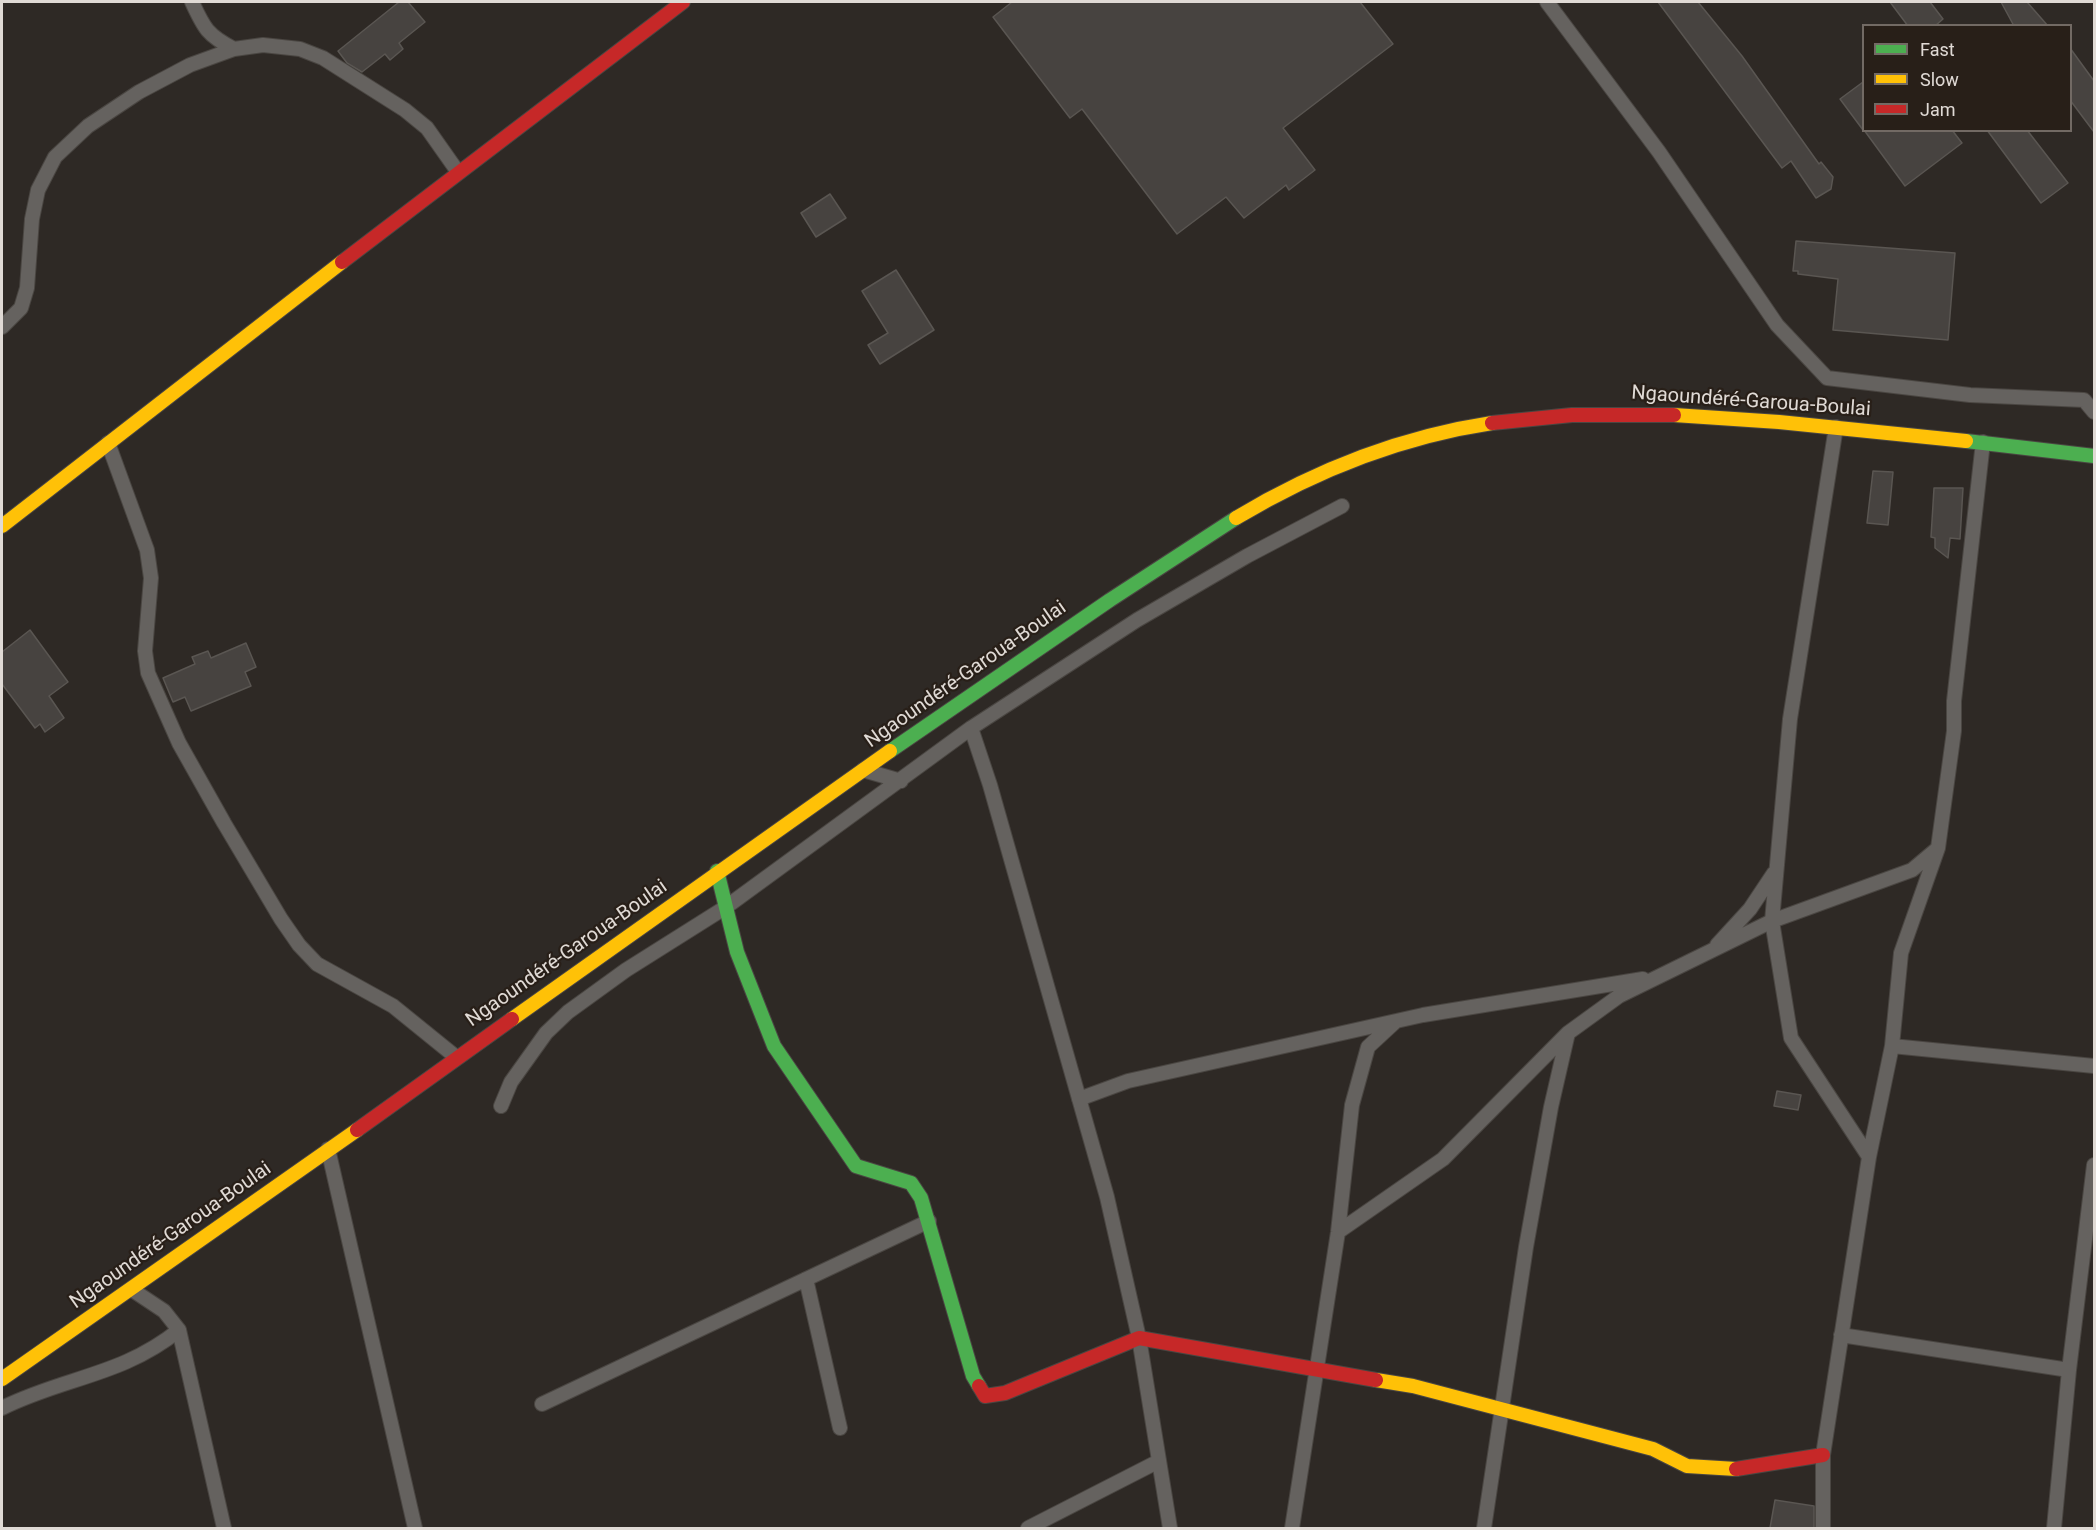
<!DOCTYPE html>
<html>
<head>
<meta charset="utf-8">
<style>
	body { margin:0 }
	#map { position:relative; width:2096px; height:1530px; overflow:hidden; background:#2e2925; font-family:Roboto,sans-serif }
	canvas { display:block }
	.frame { position:absolute; inset:0; border:3px solid #e0dad5; pointer-events:none }
	.legend { position:absolute; left:1862px; top:24px; width:210px; height:108px; box-sizing:border-box; background:#281f18; border:2px solid #726a64; margin:0; padding:8px 10px; list-style:none; font-size:18px; color:#e0dad5 }
	.legend li { display:flex; align-items:center; gap:12px; height:30px }
	.legend b { width:30px; border:2px solid #726a64 }
</style>
</head>
<body>
<div id="map">
<canvas width="2096" height="1530"></canvas>
<div class="frame"></div>
<ul class="legend">
<li><b style="height:8px;background:#4caf50"></b>Fast</li>
<li><b style="height:8px;background:#ffc107"></b>Slow</li>
<li><b style="height:8px;background:#c62828"></b>Jam</li>
</ul>
</div>
<script>
const g = document.querySelector('canvas').getContext('2d');
g.lineJoin = 'round';
function fillPath(path, color) { g.fillStyle = color; g.fill(path, 'evenodd'); }
function trace(path, color, width, dash) { g.strokeStyle = color; g.lineWidth = width; g.lineCap = dash ? 'butt' : 'round'; g.setLineDash(dash || []); g.stroke(path); }
function write(font, color, halo, rows, align = 'center') {
  g.font = font + ' Roboto,sans-serif'; g.lineWidth = 4.5; g.setLineDash([]); g.textBaseline = 'middle'; g.strokeStyle = halo; g.fillStyle = color; for (const [text, x, y, turn = 0] of rows) {
    g.save(); g.translate(x, y); g.rotate((+turn || 0) * Math.PI / 180); g.textAlign = isNaN(turn) ? turn : align; if (halo) g.strokeText(text, 0, 0); g.fillText(text, 0, 0); g.restore();
  }
}
const building = new Path2D(`
	M399 2H408L425 22 399 43 403 49 390 60 385 54 362 72 347 63 338 51Z
	M1012 2H1360L1393 44 1283 128 1315 170 1289 190 1286 185 1244 218 1226 197 1177 234 1082 109 1070 118 993 17Z
	M1658 2H1698L1742 56 1819 164 1821 162 1833 177 1831 189 1816 198 1791 161 1782 168Z
	M1890 2H1930L1943 19 1935 26H1908Z
	M2001 2H2027L2048 26H2014Z
	M2070 48 2094 81V132L2070 100Z
	M1863 82V130L1840 99Z
	M1864 130H1952L1962 143 1905 186Z
	M1987 130H2027L2068 183 2041 203Z
	M830 194 846 218 816 237 801 213Z
	M1796 241 1955 253 1948 340 1833 330 1838 279 1798 274V271H1793Z
	M896 270 934 330 880 364 868 345 888 333 862 291Z
	M1873 471 1893 472 1888 525 1867 523Z
	M1934 488H1963L1960 539 1950 538 1948 558 1935 548V538L1931 537Z
	M30 630 68 682 49 696 64 718 45 732 40 724 35 728 2 684V652Z
	M246 643 256 667 245 672 251 686 191 711 185 697 173 702 163 678 195 664 192 657 208 651 211 658Z
	M1777 1091 1801 1095 1798 1110 1774 1106Z
	M1775 1500 1814 1506V1528H1770Z`);
fillPath(building, '#474340');
trace(building, '#5a5652', 1.5);
const street = new Path2D(`
	M192 2C204 28 207 35 234 49
	M1547 2 1659 152 1777 325 1827 378 1970 395 2084 400 2094 412
	M2 327 21 308 27 288 32 219 38 190 55 157 88 126 139 92 190 65 234 49 263 45 300 49 323 58 405 110 427 128 458 172
	M1836 427 1790 719 1772 921 1791 1038 1869 1157
	M108 443 147 550 151 578 145 651 148 673 179 743 224 823 281 919 299 945 317 964 393 1006 456 1057
	M971 728 990 785 1107 1197 1139 1338 1170 1528
	M863 770 901 781
	M1717 945 1750 909 1774 873
	M1892 1046 2094 1066
	M1079 1099 1128 1081 1423 1015 1643 979
	M501 1106 511 1082 546 1033 568 1012 626 970 726 907 971 728 1137 620 1247 556 1342 506
	M328 1149 415 1528
	M1338 1232 1443 1159 1568 1033 1619 996 1772 921 1912 870 1937 849
	M806 1279 840 1428
	M131 1289 164 1311 179 1330 224 1528
	M1841 1335 2069 1370
	M542 1404 929 1221
	M2 1408C64 1377 122 1376 179 1330
	M1028 1528 1159 1461
	M1292 1528 1338 1232 1352 1105 1368 1047 1395 1022
	M1484 1528 1526 1247 1551 1107 1568 1033
	M1823 1528V1455L1869 1157 1892 1046 1901 953 1938 848 1954 731V701L1983 442
	M2054 1528 2069 1370 2094 1165`);
const fast = new Path2D(`
	M1966 441 2094 456
	M890 751 1110 600 1236 518
	M717 871 737 952 774 1046 856 1166 911 1183 921 1198 973 1376 979 1386`);
const slow = new Path2D(`
	M1674 415 1779 422 1966 441
	M1236 518C1316 470 1399 437 1492 423
	M2 526 342 262
	M512 1019 890 751
	M2 1379 357 1130
	M1376 1380 1413 1386 1653 1449 1687 1466 1736 1469`);
const jam = new Path2D(`
	M342 262 683 2
	M1492 423 1572 415H1674
	M357 1130 512 1019
	M979 1386 985 1396 1005 1393 1139 1338 1376 1380
	M1736 1469 1823 1455`);
trace(street, '#4a4642', 16);
trace(fast, '#4a4642', 16);
trace(slow, '#4a4642', 16);
trace(jam, '#4a4642', 16);
trace(street, '#65625f', 14);
trace(fast, '#4caf50', 14);
trace(slow, '#ffc107', 14);
trace(jam, '#c62828', 14);
write('20px', '#e0dad5', '#281f18', [
	["Ngaoundéré-Garoua-Boulai",1751,402,4],
	["Ngaoundéré-Garoua-Boulai",966,675,-35],
	["Ngaoundéré-Garoua-Boulai",567,954,-35],
	["Ngaoundéré-Garoua-Boulai",171,1236,-35]
]);
</script>
</body>
</html>
